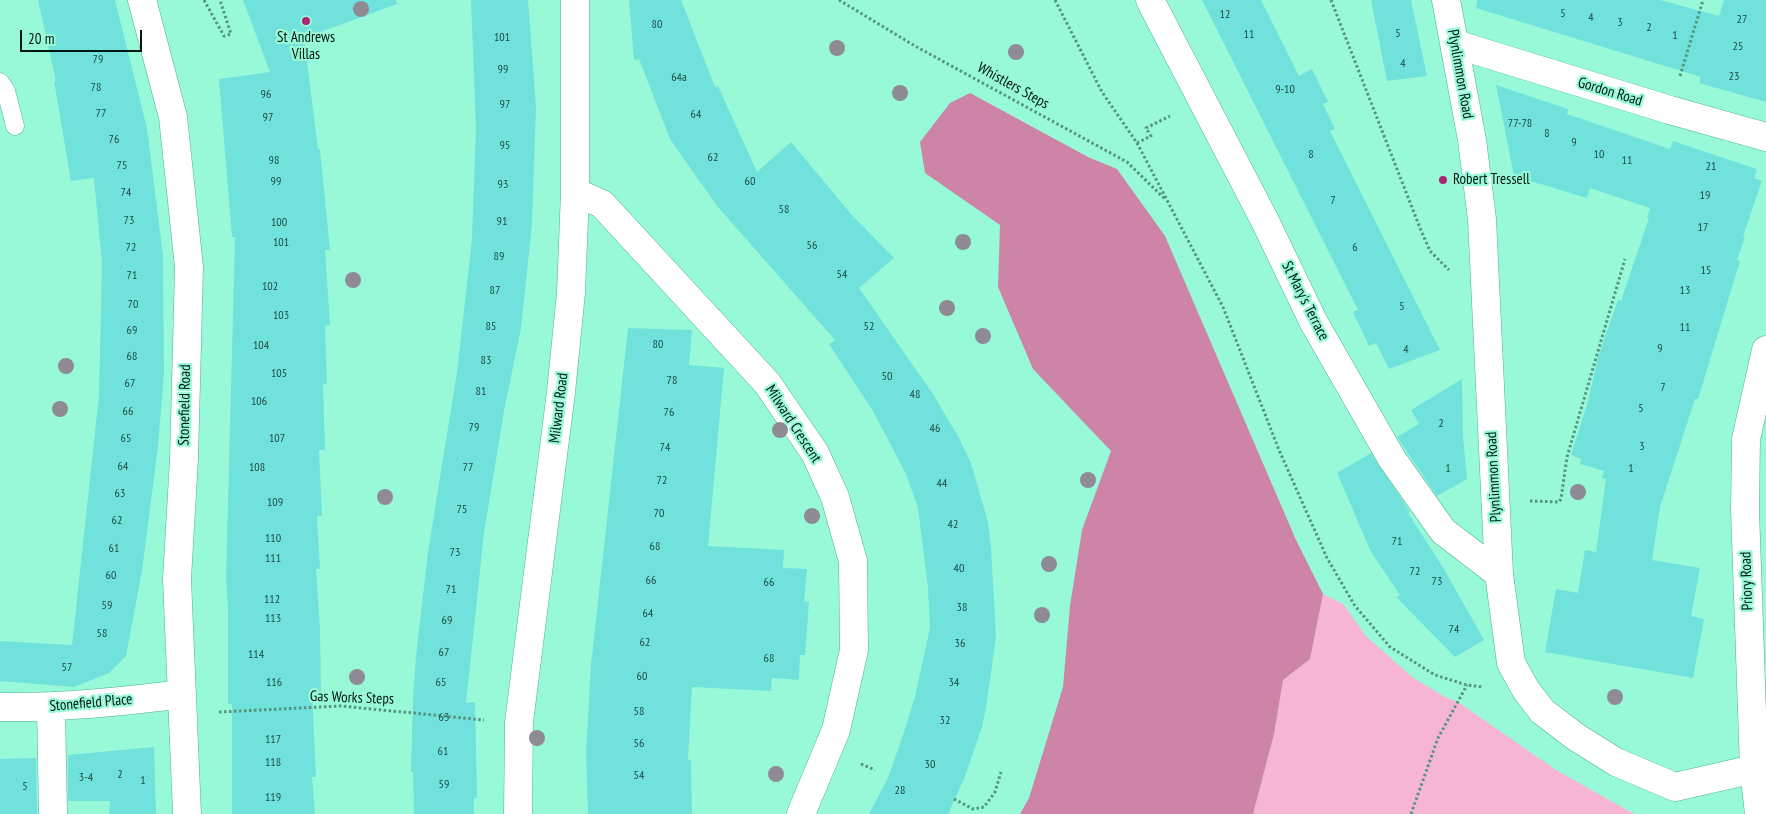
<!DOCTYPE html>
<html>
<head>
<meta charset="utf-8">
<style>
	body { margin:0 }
	#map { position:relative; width:1766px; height:814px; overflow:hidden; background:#98f9d8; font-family:"PT Sans Narrow",sans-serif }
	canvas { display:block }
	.scale { position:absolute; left:20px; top:30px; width:122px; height:22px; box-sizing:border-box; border:2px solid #00170f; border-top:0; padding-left:6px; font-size:15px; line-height:18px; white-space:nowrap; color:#00170f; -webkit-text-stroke:4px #98f9d8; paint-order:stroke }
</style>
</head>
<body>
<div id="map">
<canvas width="1766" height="814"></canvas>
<div class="scale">20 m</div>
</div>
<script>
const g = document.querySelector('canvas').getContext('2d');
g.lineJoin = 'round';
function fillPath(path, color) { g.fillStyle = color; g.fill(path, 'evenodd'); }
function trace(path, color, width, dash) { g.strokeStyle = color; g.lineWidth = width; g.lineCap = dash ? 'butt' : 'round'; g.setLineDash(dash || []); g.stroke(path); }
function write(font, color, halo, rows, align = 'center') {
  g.font = font + ' "PT Sans Narrow",sans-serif'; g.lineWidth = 4.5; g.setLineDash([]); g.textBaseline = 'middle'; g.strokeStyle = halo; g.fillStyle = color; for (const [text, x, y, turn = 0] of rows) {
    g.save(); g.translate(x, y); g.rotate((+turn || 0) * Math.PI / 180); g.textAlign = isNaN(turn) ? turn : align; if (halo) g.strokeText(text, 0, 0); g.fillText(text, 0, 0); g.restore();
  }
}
fillPath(new Path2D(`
	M1323 594 1343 604 1366 636 1412 677 1445 697 1458 702 1556 770 1634 814H1253L1274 734 1283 680 1310 659Z`), '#f6b6d3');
fillPath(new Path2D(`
	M970 93 1088 157 1117 169 1165 236 1296 540 1323 594 1310 659 1283 680 1274 734 1253 814H1020L1029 798 1063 687 1070 606 1082 530 1111 451 1033 369 998 287 1000 225 925 173 920 142 950 103Z`), '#cd84a6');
fillPath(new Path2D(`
	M38 0H115L147 128 163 256 164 373 158 447 142 571 126 656 109 673 74 687 0 681V641L72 645 99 396 102 264 94 178 71 181 54 81H56Z
	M243 0H396L397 4 304 38 318 149H320L330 250H325L330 325 325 326 327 384H323L325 450H319L322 516H317L320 569H316L320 628 321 693H312L316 777H312L315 814H232V704H228V610L226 579 235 237H232L219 79 270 72Z
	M471 0H528L536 107 532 224 521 328 504 411 484 533 466 703 475 702 477 798H474V814H414L413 772H411L413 699 416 656 428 552 457 372 472 239 476 128Z
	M629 0H681L715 87 718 86 757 172 791 142 851 214 894 258 859 288 933 394 959 438 971 463 988 522 991 547 996 636 987 702 982 727 964 779 948 814H869L888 778 904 732 915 696 930 628 928 588 918 508 906 474 873 411 829 344 835 340 717 206 670 139 639 59 634 60Z
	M1202 0H1261L1299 76 1312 69 1328 102 1323 104 1335 129 1330 131 1440 350 1389 369 1376 343 1369 346 1353 312 1358 310Z
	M1371 0H1411L1427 76 1387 81Z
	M1477 0H1660L1719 16 1724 0H1766V102L1699 83 1701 77 1476 8Z
	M1496 85 1568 109 1567 114 1670 149 1673 141 1757 169 1754 178 1762 181 1743 236 1745 237 1737 260 1740 261 1698 399H1695L1660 507 1652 560 1700 568 1691 616 1704 619 1693 678 1545 652 1556 589 1578 593 1585 550 1596 552 1606 479 1602 478 1604 471 1580 464 1581 459 1571 455 1588 401 1598 357 1618 300 1621 301 1649 218H1647L1650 208 1590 188 1587 198 1514 176Z
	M628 328 692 330 689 365 724 368 708 546 784 550 783 568 807 569 804 601 809 602 805 655H800L799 680 772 678 771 691 692 687 688 760H691L692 814H588L586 752 591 665Z
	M1462 379 1463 437 1467 479 1437 496 1397 437 1419 424 1411 410Z
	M1371 453 1410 512 1408 513 1444 569 1484 640 1455 657 1396 597 1400 595 1371 552 1337 473Z
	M154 747 156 814H109L110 801H68V755Z
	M36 758 37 814H0V759Z`), '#71e2db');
const service = new Path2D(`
	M0 82 6 91 15 126`);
const minor = new Path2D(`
	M142 0 173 117 189 267 184 459 177 579 187 814
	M1150 0 1265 221 1313 321 1392 459 1443 531 1499 574
	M1446 0 1472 140 1482 219 1499 574 1511 663 1526 690 1542 711 1576 737 1616 762 1675 787 1754 769
	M1455 44 1670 110 1766 137
	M575 192 602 204 767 383 815 453 835 497 853 561 854 650 836 730 801 814
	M0 707C61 708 121 702 182 694
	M51 707 53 814
	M518 814 519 722 561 392 571 293 575 192V0
	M1759 814 1754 769 1745 510 1746 439 1766 350`);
trace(service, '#4eb192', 19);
trace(minor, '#4eb192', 29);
trace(new Path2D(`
	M204 0 224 36 231 34 220 0
	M839 0 915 46 1127 162 1166 200
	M1055 0 1102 92 1137 143 1223 307 1279 450 1327 558 1355 606 1390 647 1435 675 1467 685 1483 687
	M1331 0 1420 228 1430 251 1449 270
	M1680 76 1703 0
	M1137 143 1151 136 1146 128 1170 116
	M1530 501 1559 502 1561 499 1567 457 1625 259
	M219 712 341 706 484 720
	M861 764 875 770
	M954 799 973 809 984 807 995 792 1001 772
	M1411 814 1438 738 1467 685`), '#55957f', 3, [2.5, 2.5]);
trace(service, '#fff', 18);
trace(minor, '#fff', 28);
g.fillStyle = '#8f8b95';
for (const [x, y] of [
	[361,9],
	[837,48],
	[1016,52],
	[900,93],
	[963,242],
	[353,280],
	[947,308],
	[983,336],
	[66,366],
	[60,409],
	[780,430],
	[1088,480],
	[1578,492],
	[385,497],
	[812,516],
	[1049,564],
	[1042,615],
	[357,677],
	[1615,697],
	[537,738],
	[776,774]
]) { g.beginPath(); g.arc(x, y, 8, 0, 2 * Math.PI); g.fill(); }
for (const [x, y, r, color] of [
	[306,21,5,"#a92672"],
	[1443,180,5,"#a92672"]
]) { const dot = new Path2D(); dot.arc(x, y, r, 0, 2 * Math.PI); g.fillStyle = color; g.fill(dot); trace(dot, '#98f9d8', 2); }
write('12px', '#1c4a42', null, [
	["5",1563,14],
	["12",1225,15],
	["4",1591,18],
	["27",1742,20],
	["3",1620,23],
	["80",657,25],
	["2",1649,28],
	["5",1398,34],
	["11",1249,35],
	["1",1675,36],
	["101",502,38],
	["25",1738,47],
	["79",98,60],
	["4",1403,64],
	["99",503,70],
	["23",1734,77],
	["64a",679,78],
	["78",96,88],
	["9-10",1285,90],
	["96",266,95],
	["97",505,105],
	["77",101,114],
	["64",696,115],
	["97",268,118],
	["77-78",1520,124],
	["8",1547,134],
	["76",114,140],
	["9",1574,143],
	["95",505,146],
	["8",1311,155],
	["10",1599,155],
	["62",713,158],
	["98",274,161],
	["11",1627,161],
	["75",122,166],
	["21",1711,167],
	["99",276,182],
	["60",750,182],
	["93",503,185],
	["74",126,193],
	["19",1705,196],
	["7",1333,201],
	["58",784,210],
	["73",129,221],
	["91",502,222],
	["100",279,223],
	["17",1703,228],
	["101",281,243],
	["56",812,246],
	["72",131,248],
	["6",1355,248],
	["89",499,257],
	["15",1706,271],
	["54",842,275],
	["71",132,276],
	["102",270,287],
	["87",495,291],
	["13",1685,291],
	["70",133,305],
	["5",1402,307],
	["103",281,316],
	["85",491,327],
	["52",869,327],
	["11",1685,328],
	["69",132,331],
	["80",658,345],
	["104",261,346],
	["9",1660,349],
	["4",1406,350],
	["68",132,357],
	["83",486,361],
	["105",279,374],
	["50",887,377],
	["78",672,381],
	["67",130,384],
	["7",1663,388],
	["81",481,392],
	["48",915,395],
	["106",259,402],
	["5",1641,409],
	["66",128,412],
	["76",669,413],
	["2",1441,424],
	["79",474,428],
	["46",935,429],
	["65",126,439],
	["107",277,439],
	["3",1642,447],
	["74",665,448],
	["64",123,467],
	["108",257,468],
	["77",468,468],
	["1",1448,469],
	["1",1631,469],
	["72",662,481],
	["44",942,484],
	["63",120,494],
	["109",275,503],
	["75",462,510],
	["70",659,514],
	["62",117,521],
	["42",953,525],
	["110",273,539],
	["71",1397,542],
	["68",655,547],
	["61",114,549],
	["73",455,553],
	["111",273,559],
	["40",959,569],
	["72",1415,572],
	["60",111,576],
	["66",651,581],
	["73",1437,582],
	["66",769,583],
	["71",451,590],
	["112",272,600],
	["59",107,606],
	["38",962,608],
	["64",648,614],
	["113",273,619],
	["69",447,621],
	["74",1454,630],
	["58",102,634],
	["62",645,643],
	["36",960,644],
	["67",444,653],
	["114",256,655],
	["68",769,659],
	["57",67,668],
	["60",642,677],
	["116",274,683],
	["65",441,683],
	["34",954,683],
	["58",639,712],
	["63",444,718],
	["32",945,721],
	["117",273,740],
	["56",639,744],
	["61",443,752],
	["118",273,763],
	["30",930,765],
	["2",120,775],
	["54",639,776],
	["3-4",86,778],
	["1",143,781],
	["59",444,785],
	["5",25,787],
	["28",900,791],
	["119",273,798]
]);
write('15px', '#00170f', '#98f9d8', [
	["St Andrews",306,38],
	["Villas",306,55],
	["Robert Tressell",1453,180,"left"]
]);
write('15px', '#00170f', '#98f9d8', [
	["Plynlimmon Road",1460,74,80],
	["Whistlers Steps",1013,86,29],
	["Gordon Road",1610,92,17],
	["St Mary's Terrace",1305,301,63],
	["Stonefield Road",185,405,-89],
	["Milward Road",559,408,-83],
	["Milward Crescent",793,424,57],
	["Plynlimmon Road",1494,477,-93],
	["Priory Road",1747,581,-92],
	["Gas Works Steps",352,698,2],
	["Stonefield Place",91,703,-5]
]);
</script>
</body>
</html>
